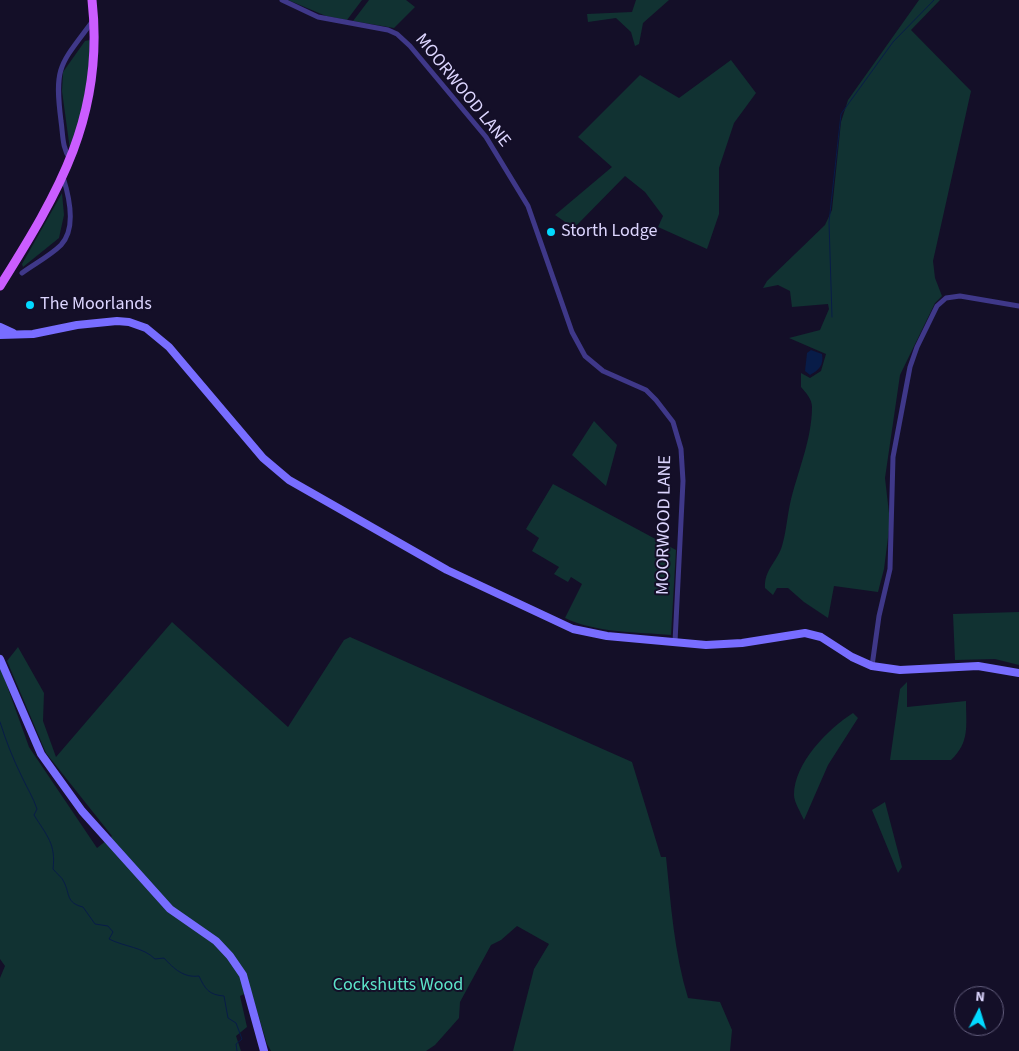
<!DOCTYPE html>
<html>
<head>
<meta charset="utf-8">
<style>
	body { margin:0 }
	#map { position:relative; width:1019px; height:1051px; overflow:hidden; background:#140f28; font-family:"Source Sans 3",sans-serif }
	canvas { display:block }
	.north { position:absolute; left:954px; top:986px; width:50px; height:50px; box-sizing:border-box; background:#140f28; border:1px solid #645f7e; border-radius:50%; rotate:5deg; font-size:14px; font-weight:700; line-height:20px; text-align:center; color:#ddd6ff }
	.north::after { content:''; display:block; margin:auto; width:18px; height:22px; background:#02d9ff; clip-path:polygon(50% 0,100% 100%,50% 72%,0 100%) }
</style>
</head>
<body>
<div id="map">
<canvas width="1019" height="1051"></canvas>
<div class="north">N</div>
</div>
<script>
const g = document.querySelector('canvas').getContext('2d');
g.lineJoin = 'round';
function fillPath(path, color) { g.fillStyle = color; g.fill(path, 'evenodd'); }
function trace(path, color, width, dash) { g.strokeStyle = color; g.lineWidth = width; g.lineCap = dash ? 'butt' : 'round'; g.setLineDash(dash || []); g.stroke(path); }
function write(font, color, halo, rows, align = 'center') {
  g.font = font + ' "Source Sans 3",sans-serif'; g.lineWidth = 4; g.setLineDash([]); g.textBaseline = 'middle'; g.strokeStyle = halo; g.fillStyle = color; for (const [text, x, y, turn = 0] of rows) {
    g.save(); g.translate(x, y); g.rotate((+turn || 0) * Math.PI / 180); g.textAlign = isNaN(turn) ? turn : align; if (halo) g.strokeText(text, 0, 0); g.fillText(text, 0, 0); g.restore();
  }
}
fillPath(new Path2D(`
	M288 0H362L347 20 326 16Z
	M369 0H406L415 7 394 28 353 21Z
	M636 0H669L643 23 639 44 635 46 631 32 616 18 588 22 587 14 632 12Z
	M919 0H940L911 30 971 91 933 261 935 278 942 296 935 303 900 375 885 478 890 522 884 569 878 592 834 586 828 618 804 602 788 588H777L773 595 765 588C764 570 777 562 782 546 786 533 787 518 790 504 797 473 812 440 812 407 812 399 806 393 801 387V373L810 378 821 371 826 354 789 338 820 330 829 309 828 304 792 307 790 291 778 285 763 288 767 281 825 225 832 210 841 122 848 100Z
	M90 40 91 44 84 110 70 150 62 91 63 72 85 41Z
	M731 60 756 93 734 123 719 168V214L707 249 658 227 663 216 645 192 625 176 574 228 555 215 612 167 578 137 640 75 679 98Z
	M62 193 64 215 59 238 23 267 22 264Z
	M594 421 617 445 606 486 572 455Z
	M553 484 676 550 671 635C636 632 597 633 565 618L582 584 571 577 568 582 554 574 559 567 532 551 539 538 526 529Z
	M1019 612V665L995 659 955 660 953 614Z
	M172 622 288 727 344 640 350 637 632 762 661 857H666C671 905 674 952 688 998L720 1002 732 1030 730 1051H513L534 969 549 944 517 926 501 940 491 945 460 1002 459 1018 435 1045 426 1051H271L267 1044 251 991 240 996 247 1027 236 1036 241 1051H0V978L5 966 0 959V666L29 747 97 848 112 836 46 753 7 661 18 647 44 693 43 721 56 757Z
	M907 682V707L966 701C966 726 970 742 951 760H890L900 689Z
	M853 713 858 718 828 765 804 820C801 813 794 802 794 795 794 763 828 729 853 713Z
	M885 802 902 867 898 873 872 810Z`), '#113232');
fillPath(new Path2D(`
	M811 350 822 354C824 365 819 370 810 375L805 371 807 353Z`), '#081c48');
trace(new Path2D(`
	M832 317 829 222 841 114 893 42 934 0
	M0 722C6 741 13 759 22 777 27 788 33 797 37 809L34 815C47 836 56 844 53 869 56 873 62 877 64 882 70 894 66 903 83 907L95 924 108 926 113 932 109 939C125 947 143 947 155 959L164 958C174 969 184 978 199 976 205 989 209 995 224 996L228 1018 236 1023 242 1039 236 1044 237 1051`), '#081c48', 1);
trace(new Path2D(`
	M282 0 318 17 388 30 397 34 410 46 486 137 528 206 572 332 585 356 603 371 646 390 656 400 673 422 681 449 683 481 675 642
	M70 159C62 148 63 134 61 121 54 66 60 65 92 22
	M22 273C34 264 50 256 61 245 77 228 69 196 63 177
	M872 666 879 616 890 569 893 457 910 367 917 347 937 306 946 298 960 296 1019 306`), '#3f3889', 5);
trace(new Path2D(`
	M0 327 13 333
	M0 335 33 334 77 325 117 321 129 322 146 328 169 347 263 458 289 480 447 570 573 629 607 636 706 645 742 643 805 633 821 637 852 657 872 666 900 670 978 666 1019 673
	M0 659 41 754 82 811 170 909 216 941 230 956 243 975 264 1051`), '#786dff', 8);
trace(new Path2D(`
	M0 286C59 192 105 115 92 0`), '#cb5dff', 9);
for (const [x, y, r, color] of [
	[551,232,5,"#02d9ff"],
	[30,305,5,"#02d9ff"]
]) { const dot = new Path2D(); dot.arc(x, y, r, 0, 2 * Math.PI); g.fillStyle = color; g.fill(dot); trace(dot, '#140f28', 2); }
write('18px', '#ddd6ff', '#140f28', [
	["MOORWOOD LANE",462,91,51],
	["MOORWOOD LANE",665,525,-89]
]);
write('18px', '#ddd6ff', '#140f28', [
	["Storth Lodge",561,232],
	["The Moorlands",40,305]
], 'left');
write('18px', '#5ce4c9', '#140f28', [
	["Cockshutts Wood",398,986]
]);
</script>
</body>
</html>
